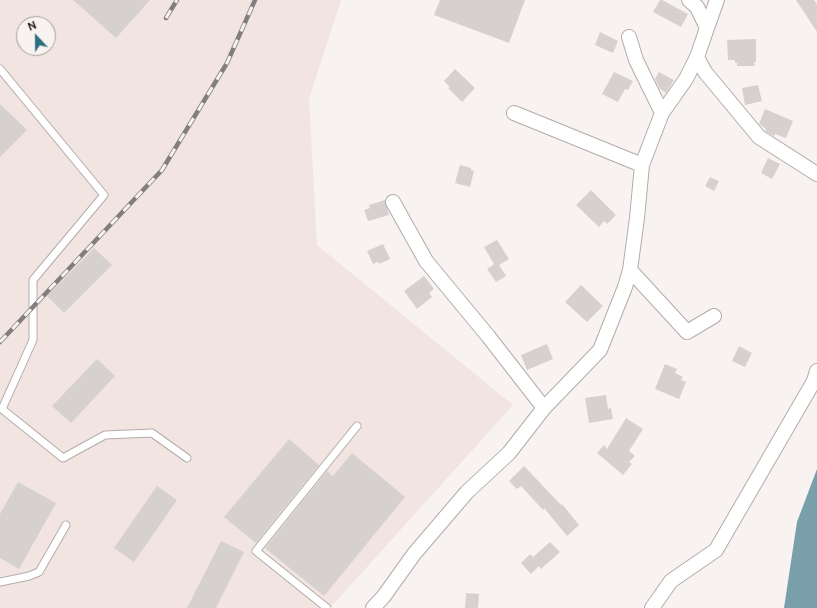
<!DOCTYPE html>
<html>
<head>
<meta charset="utf-8">
<style>
	body { margin:0 }
	#map { position:relative; width:817px; height:608px; overflow:hidden; background:#f8f2f1; font-family:Ubuntu,sans-serif }
	canvas { display:block }
	.north { position:absolute; left:16px; top:16px; width:40px; height:40px; box-sizing:border-box; background:#f8f2f1; border:1px solid #a19c9b; border-radius:50%; rotate:338deg; font-size:11px; font-weight:700; line-height:16px; text-align:center; color:#1e1c1b }
	.north::after { content:''; display:block; margin:auto; width:14px; height:18px; background:#2c6f80; clip-path:polygon(50% 0,100% 100%,50% 72%,0 100%) }
</style>
</head>
<body>
<div id="map">
<canvas width="817" height="608"></canvas>
<div class="north">N</div>
</div>
<script>
const g = document.querySelector('canvas').getContext('2d');
g.lineJoin = 'round';
function fillPath(path, color) { g.fillStyle = color; g.fill(path, 'evenodd'); }
function trace(path, color, width, dash) { g.strokeStyle = color; g.lineWidth = width; g.lineCap = dash ? 'butt' : 'round'; g.setLineDash(dash || []); g.stroke(path); }
fillPath(new Path2D(`
	M0 0H341L309 99 317 245 513 405 330 608H0ZM24 24H48V48H24Z`), '#f2e4e1');
fillPath(new Path2D(`
	M817 469V608H784L797 522Z`), '#789faa');
fillPath(new Path2D(`
	M73 0H150L116 38Z
	M440 0H525L509 43 434 15Z
	M660 0H662L688 14 681 27 653 12Z
	M796 0H814L817 4V32Z
	M600 32 618 41 613 53 595 45Z
	M756 39V62H754L755 66H737V63H735V60H728L727 40Z
	M455 69 475 88 462 102 448 88 450 87 444 81Z
	M614 72 633 81 628 90 625 89 618 102 602 94Z
	M659 72 674 80 666 93 660 89 655 79Z
	M758 85 762 101 745 105 742 88Z
	M0 104 27 130 0 157Z
	M765 109 793 121 786 138 775 134 774 136 765 131 766 129 759 124Z
	M768 158 780 164 772 179 761 173Z
	M460 165 471 168V170L474 171 470 187 455 183Z
	M710 177 719 181 714 191 705 186Z
	M591 190 616 215 607 224 604 221 599 227 576 205Z
	M385 200 389 215 368 221 364 210 370 208 369 205Z
	M497 240 509 259 499 265 506 276 496 282 487 269 494 264 484 247Z
	M383 244 390 259 379 264 378 262 373 264 367 251Z
	M94 248 112 265 64 313 47 296Z
	M424 276 434 289 429 293 432 297 417 309 404 291Z
	M581 285 603 306 587 322 565 302Z
	M547 344 553 359 527 370 521 355Z
	M739 346 752 353 745 367 732 361Z
	M97 359 115 376 71 423 52 406Z
	M665 364 677 369 675 373 683 377 681 380 686 382 679 399 655 389Z
	M606 395 608 409 611 408 613 419 589 423 585 398Z
	M626 418 643 429 629 451 635 456 629 462 632 464 623 475 597 453 604 445 607 449Z
	M289 439 319 465 256 543 224 517Z
	M352 453 405 497 324 596 265 548 327 471 333 476Z
	M524 466 561 505 562 504 579 525 567 536 544 508 543 510 521 486 517 489 509 481Z
	M18 482 56 503 19 569 0 558V514Z
	M157 486 177 500 134 562 114 548Z
	M221 541 244 552 216 608H187Z
	M550 542 560 552 541 569 539 566 531 574 521 563 530 554 533 557Z
	M466 593 479 594 478 608H465Z`), '#d6d1cf');
const service = new Path2D(`
	M0 69 104 195 33 280V340L2 409 63 458 105 435 152 433 187 458
	M0 582 29 576 39 572 66 525
	M327 608 256 551 357 426`);
const minor = new Path2D(`
	M689 0 697 7 707 28 697 57 705 72 759 137 817 174
	M707 28 717 0
	M629 37 636 60 662 113
	M514 113 642 165
	M393 202 426 261 488 336 544 408
	M630 270 687 332 714 316
	M373 608 384 596 414 554 467 492 509 453 544 408 600 350 625 287 630 270 637 218 642 165 662 113 686 79 697 57
	M652 608 671 581 716 550 814 381 817 371`);
trace(service, '#b2acab', 9);
trace(minor, '#b2acab', 16);
trace(service, '#fff', 7);
trace(minor, '#fff', 14);
const rail = new Path2D(`
	M166 18 177 0
	M0 342 162 170 227 63 255 0`);
trace(rail, '#827e7d', 4.5);
trace(rail, '#f8f2f1', 3, [9]);
</script>
</body>
</html>
